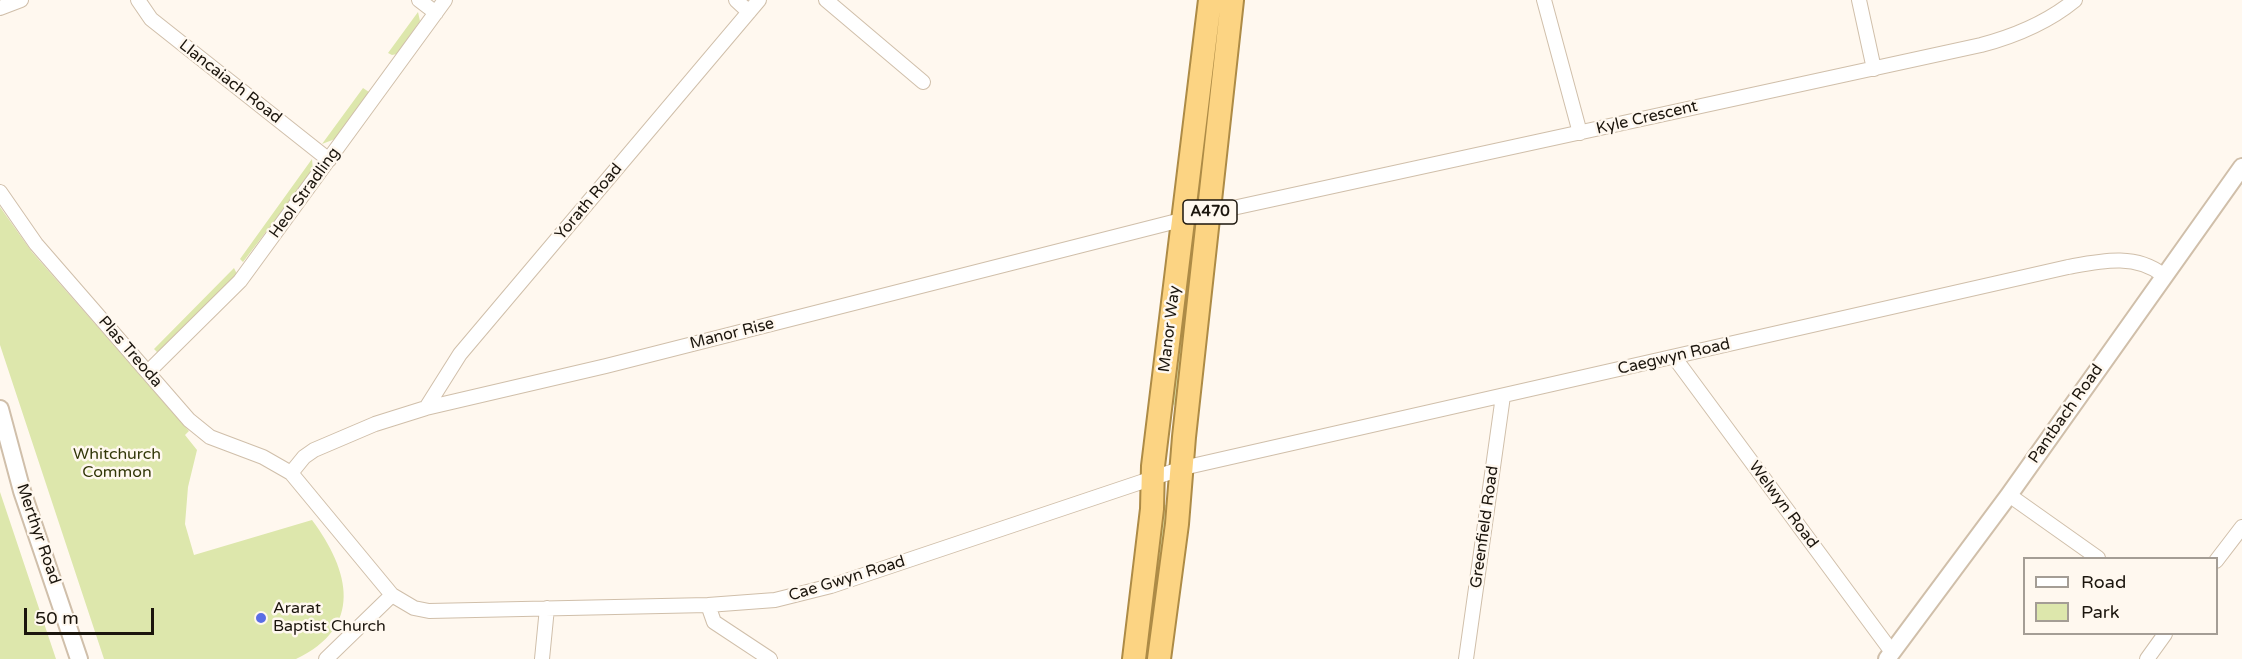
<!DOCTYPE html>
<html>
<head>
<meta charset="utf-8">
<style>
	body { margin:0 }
	#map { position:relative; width:2242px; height:659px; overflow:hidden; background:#fff8ef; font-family:"Varela Round",sans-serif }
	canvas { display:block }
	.legend { position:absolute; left:2023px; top:557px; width:195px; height:78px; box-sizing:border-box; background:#fff8ef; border:2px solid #a49d95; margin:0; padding:8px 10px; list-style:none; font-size:18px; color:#1b150d }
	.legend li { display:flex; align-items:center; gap:12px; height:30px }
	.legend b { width:30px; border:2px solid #a49d95 }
	.scale { position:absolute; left:24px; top:608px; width:130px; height:27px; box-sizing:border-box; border:3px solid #1b150d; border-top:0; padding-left:8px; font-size:18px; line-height:21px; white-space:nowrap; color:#1b150d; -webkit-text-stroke:4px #fff8ef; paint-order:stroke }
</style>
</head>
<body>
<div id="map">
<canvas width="2242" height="659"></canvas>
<ul class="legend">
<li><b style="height:8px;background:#fff"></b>Road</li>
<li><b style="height:16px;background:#dde7ac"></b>Park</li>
</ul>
<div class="scale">50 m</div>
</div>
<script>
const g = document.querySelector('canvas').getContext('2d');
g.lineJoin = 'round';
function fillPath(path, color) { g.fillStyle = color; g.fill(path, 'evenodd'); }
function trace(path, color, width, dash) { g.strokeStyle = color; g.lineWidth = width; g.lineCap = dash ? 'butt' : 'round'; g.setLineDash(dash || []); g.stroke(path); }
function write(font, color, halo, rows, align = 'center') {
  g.font = font + ' "Varela Round",sans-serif'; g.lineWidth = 5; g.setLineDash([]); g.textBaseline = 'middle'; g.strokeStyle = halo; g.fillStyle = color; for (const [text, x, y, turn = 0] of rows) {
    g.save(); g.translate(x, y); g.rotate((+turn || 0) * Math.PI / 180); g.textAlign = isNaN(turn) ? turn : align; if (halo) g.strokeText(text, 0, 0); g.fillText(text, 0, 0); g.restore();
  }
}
fillPath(new Path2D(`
	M1219 0H1224L1176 405 1170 404Z
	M418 12 420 21 397 54 392 55 388 53Z
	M363 88 369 92 335 139 322 144Z
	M312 159 313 170 243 262 240 259Z
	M0 207 32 252 189 431 185 435 197 450 188 487 185 524 194 555 312 520C350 571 364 627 296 659H104L0 345Z
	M234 268 237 274 158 353 154 349Z
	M0 492 56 659H0Z
	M1169 504 1151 659H1146L1165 505Z`), '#dde7ac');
const minor = new Path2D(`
	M138 0 151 19 329 160
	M419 0 436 13
	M736 0 749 12
	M826 0 923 82
	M1544 0 1580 133
	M1859 0 1874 69
	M0 8 21 0
	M0 192 36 244 189 420 210 437 263 457 291 473 392 595 414 608 429 611 708 605 775 600 831 586 1183 468 2068 267C2101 261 2135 253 2163 275
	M1210 213 1981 45C2015 36 2047 23 2075 0
	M1674 357 1892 652
	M148 372 240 281 445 0
	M426 408 460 354 759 0
	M291 473 304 457 314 450 375 424 426 408 606 366 1185 219
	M2009 495 2098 558
	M2216 561 2242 527
	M708 605 714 622 770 659
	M326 659 392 595
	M542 659 547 608
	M1466 659 1503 396
	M2147 659 2165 634`);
const tertiary = new Path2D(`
	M0 409 22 491 79 659
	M1887 659 2009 495 2242 167`);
const trunk = new Path2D(`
	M1134 659 1152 509 1153 466 1210 0
	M1159 659 1177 524 1184 437 1232 0`);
trace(minor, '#d0bfaa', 16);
trace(tertiary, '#d0bfaa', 20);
trace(trunk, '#ad8b46', 26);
trace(minor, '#fff', 14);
trace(tertiary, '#fff', 16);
trace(trunk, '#fcd483', 22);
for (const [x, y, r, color] of [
	[261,618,6,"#5a6ee5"]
]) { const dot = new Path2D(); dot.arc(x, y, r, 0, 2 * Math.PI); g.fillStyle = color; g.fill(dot); trace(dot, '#fff8ef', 2); }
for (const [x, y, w] of [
	[1210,212,54]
]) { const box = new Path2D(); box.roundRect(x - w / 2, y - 12, w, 24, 4.5); g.fillStyle = '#fff8ef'; g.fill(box); trace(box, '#1b150d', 1.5); }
write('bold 15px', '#1b150d', null, [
	["A470",1210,212]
]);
write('16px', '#1b150d', '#fff8ef', [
	["Llancaiach Road",230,82,38],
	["Kyle Crescent",1647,118,-13],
	["Heol Stradling",305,193,-54],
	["Yorath Road",589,202,-50],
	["Manor Way",1170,329,-83],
	["Manor Rise",732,334,-14],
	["Plas Treoda",130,352,49],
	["Caegwyn Road",1674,357,-13],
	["Pantbach Road",2066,414,-55],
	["Welwyn Road",1783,505,53],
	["Greenfield Road",1485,527,-82],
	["Merthyr Road",38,534,71],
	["Cae Gwyn Road",847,579,-17]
]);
write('16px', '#323708', '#fff8ef', [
	["Whitchurch",117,455],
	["Common",117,473]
]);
write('16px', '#1b150d', '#fff8ef', [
	["Ararat",273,609],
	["Baptist Church",273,627]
], 'left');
</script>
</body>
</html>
